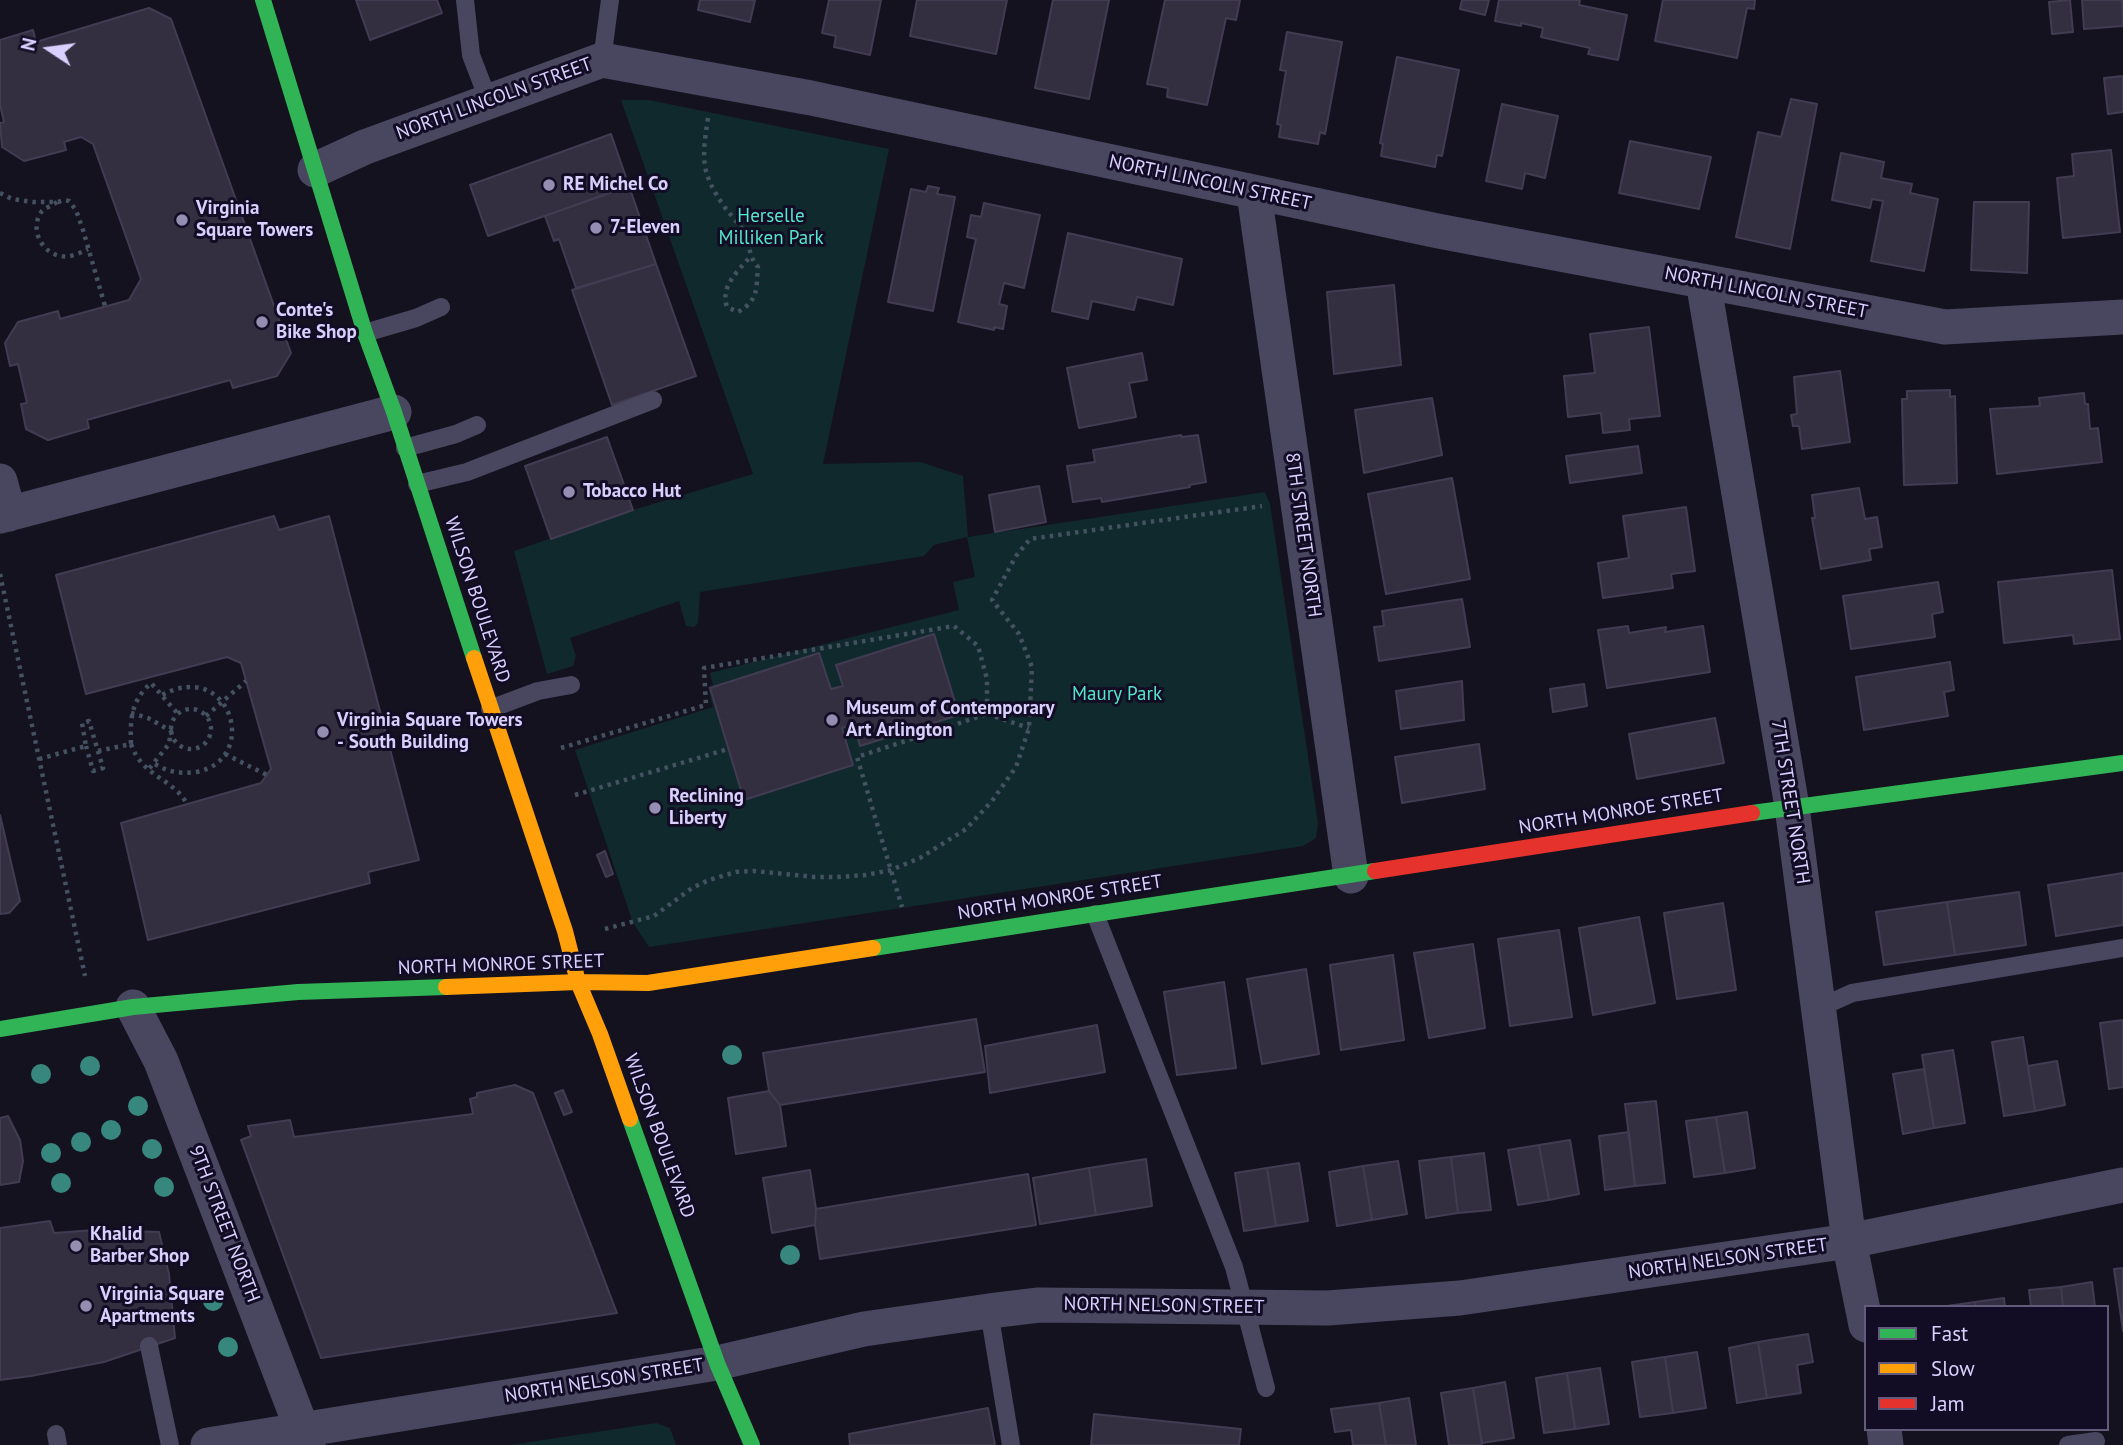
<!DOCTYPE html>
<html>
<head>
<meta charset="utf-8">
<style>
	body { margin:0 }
	#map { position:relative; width:2123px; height:1445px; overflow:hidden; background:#15121f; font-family:"PT Sans",sans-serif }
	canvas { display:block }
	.legend { position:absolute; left:1864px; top:1305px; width:245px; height:126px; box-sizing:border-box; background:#120d24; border:2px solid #625b7c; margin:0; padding:9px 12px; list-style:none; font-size:21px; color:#d9d0ff }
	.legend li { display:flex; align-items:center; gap:14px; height:35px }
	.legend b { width:35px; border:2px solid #625b7c }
	.north { position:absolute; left:14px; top:14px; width:70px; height:70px; -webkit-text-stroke:5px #120d24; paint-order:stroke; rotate:283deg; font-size:19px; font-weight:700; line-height:28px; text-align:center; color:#d9d0ff }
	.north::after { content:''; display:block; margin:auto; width:24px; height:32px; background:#d9d0ff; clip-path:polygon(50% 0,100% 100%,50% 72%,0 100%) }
</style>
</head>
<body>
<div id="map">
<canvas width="2123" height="1445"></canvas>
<ul class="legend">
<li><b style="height:9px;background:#30b455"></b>Fast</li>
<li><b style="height:9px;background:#ff9f0a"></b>Slow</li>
<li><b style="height:9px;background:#e5322d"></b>Jam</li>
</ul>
<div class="north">N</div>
</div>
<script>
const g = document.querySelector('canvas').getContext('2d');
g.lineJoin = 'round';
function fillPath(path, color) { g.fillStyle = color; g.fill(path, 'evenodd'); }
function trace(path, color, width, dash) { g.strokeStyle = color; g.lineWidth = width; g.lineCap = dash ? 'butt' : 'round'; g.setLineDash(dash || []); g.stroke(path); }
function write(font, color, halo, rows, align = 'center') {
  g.font = font + ' "PT Sans",sans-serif'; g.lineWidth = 6; g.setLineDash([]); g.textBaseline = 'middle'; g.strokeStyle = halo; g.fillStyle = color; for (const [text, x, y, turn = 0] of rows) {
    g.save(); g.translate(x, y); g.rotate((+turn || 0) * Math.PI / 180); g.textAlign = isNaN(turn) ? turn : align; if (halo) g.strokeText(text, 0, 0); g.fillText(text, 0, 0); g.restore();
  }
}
fillPath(new Path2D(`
	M621 100H649L889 149 823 464 920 462 963 476 968 537 1265 492 1270 504 1318 823 1316 838 1303 846 649 947 633 923 575 750 713 707 708 687 713 685 710 673 959 610 953 582 975 577 967 537 934 545 924 556 700 592 698 623 694 627 686 626 679 601 570 638 576 656 573 666 547 674 514 551 633 510 753 474Z
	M656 1423 670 1428 676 1445H510Z`), '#10292d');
const building = new Path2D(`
	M356 0H437L442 13 370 40Z
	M700 0H755L750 22 698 10Z
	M829 0H881L870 55 834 47 836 36 822 33Z
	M917 0H1007L996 54 910 36Z
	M1053 0H1109L1089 99 1035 88Z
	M1165 0H1240L1236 20 1226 18 1207 105 1167 97 1168 88 1147 84Z
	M1462 0H1489L1485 15 1460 9Z
	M1499 0H1580L1579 5 1627 15 1618 60 1588 54 1590 48 1541 37 1543 28 1521 23V26L1495 21Z
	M1663 0H1755L1754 9 1747 8 1737 58 1655 41Z
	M2070 0 2073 32 2052 34 2049 2Z
	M2082 0H2122L2123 26 2084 29Z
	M149 8 171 19 291 353 277 376 233 388 230 380 87 420 89 428 48 440 26 429 21 404 27 403 18 364 10 366 5 343 18 322 58 311 60 319 129 300 141 279 93 144 81 137 64 142 66 150 24 161 2 147 0 123 4 122 0 105V40L33 30 36 42Z
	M1287 32 1342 42 1325 134 1320 132 1318 144 1279 137 1281 125 1277 124 1286 71 1280 70Z
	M1397 57 1459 70 1442 156 1437 155 1435 167 1381 156 1383 144 1380 143Z
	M2123 76V112L2108 114 2104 78Z
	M1791 99 1817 104 1790 249 1736 237 1758 132 1781 137Z
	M1502 104 1558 116 1545 178 1525 173 1522 189 1486 181Z
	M611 134 629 186 488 236 470 185Z
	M1630 141 1711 157 1699 209 1619 193Z
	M2111 150 2120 232 2063 238 2057 178 2074 176 2072 154Z
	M1841 153 1884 162 1881 178 1912 184 1910 193 1938 199 1924 271 1871 261 1883 201 1872 199 1870 208 1832 200Z
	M629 186 656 264 576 288 559 239 554 241 545 216Z
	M928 186 939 188 937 194 955 197 933 311 888 302 911 189 926 192Z
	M1974 202H2029L2027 273 1971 270Z
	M984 203 1040 215 1024 288 1004 283 999 304 1007 306 1003 329 994 327V330L958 322 976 239 967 237 971 215 981 217Z
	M1068 233 1182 259 1173 305 1137 297 1134 310 1092 301 1088 319 1052 311Z
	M656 264 696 376 612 405 572 290Z
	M1394 285 1401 365 1334 374 1327 292Z
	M1649 327 1660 416 1629 419 1630 430 1603 433 1601 413 1568 417 1564 376 1595 373 1590 334Z
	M1142 353 1147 380 1129 383 1136 417 1079 428 1067 368Z
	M1840 371 1850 442 1802 449 1799 426H1793L1791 415 1797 414 1794 377Z
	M1950 390V397L1955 396 1957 483 1904 485 1902 399H1907V391Z
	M2084 393 2085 404H2088L2090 429 2098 428 2102 462 1997 474 1990 409 2040 406 2039 398Z
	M1432 398 1442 455 1364 473 1355 410Z
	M1181 435 1182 437 1198 435 1206 482 1189 485 1190 487 1102 502 1101 498 1073 502 1067 466 1095 462 1093 450Z
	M607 437 633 510 551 539 525 466Z
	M1638 446 1642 473 1570 483 1566 456Z
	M1452 478 1470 579 1386 594 1368 494Z
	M1039 486 1046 522 995 532 989 495Z
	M1859 488 1865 519 1877 517 1882 547 1869 549 1871 560 1821 569 1812 518H1815L1812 495Z
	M1686 507 1695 571 1671 574 1673 588 1603 598 1598 563 1629 558 1623 516Z
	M274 516 279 530 329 516 419 860 368 872 370 883 148 940 121 823 261 783 271 769 241 663 227 657 86 694 56 575Z
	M2112 570 2120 639 2074 644 2073 635 2004 643 1998 582Z
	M1938 582 1943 612 1932 614 1935 637 1851 649 1843 596Z
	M1462 599 1470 647 1379 661 1374 627 1384 626 1382 611Z
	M1628 626 1629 633 1666 627 1665 632 1703 626 1710 672 1607 688 1598 630Z
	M934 634 959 715 860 746 854 724 842 728 853 765 744 800 710 688 819 653 831 689 843 686 836 665Z
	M1950 662 1954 690 1944 692 1948 716 1864 730 1856 677Z
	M1462 681 1464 720 1401 729 1396 691Z
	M1584 684 1587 706 1553 712 1550 689Z
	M1715 718 1724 763 1637 779 1629 734Z
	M1479 744 1485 789 1402 803 1395 757Z
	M0 815 20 901 9 913 0 914Z
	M605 851 613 874 606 877 597 855Z
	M2123 873V925L2056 936 2048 885Z
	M2019 892 2026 945 1955 955 1947 902Z
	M1947 902 1955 955 1884 965 1876 912Z
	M1723 903 1736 990 1677 999 1664 913Z
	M1639 917 1655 1003 1593 1015 1579 928Z
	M1559 930 1572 1017 1510 1026 1498 939Z
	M1473 944 1485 1028 1429 1038 1414 953Z
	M1393 955 1404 1040 1341 1050 1330 965Z
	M1306 969 1319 1054 1262 1064 1247 979Z
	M1224 982 1236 1068 1177 1075 1164 992Z
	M976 1019 985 1072 780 1105 769 1091 763 1053Z
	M2123 1020V1087L2109 1089 2100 1023Z
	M1097 1025 1105 1072 990 1093 985 1046Z
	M2023 1037 2035 1111 2004 1116 1992 1042Z
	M1953 1050 1965 1123 1934 1128 1922 1055Z
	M2057 1061 2065 1105 2035 1111 2028 1066Z
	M1924 1069 1934 1128 1903 1134 1893 1074Z
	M515 1085 533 1093 617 1313 321 1358 241 1140 251 1136 248 1126 290 1120 294 1137 473 1114 470 1099 477 1097V1093Z
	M563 1090 572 1112 564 1115 555 1093Z
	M769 1091 780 1105 786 1146 736 1154 728 1098Z
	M1656 1101 1665 1183 1635 1186 1625 1104Z
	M1747 1112 1755 1168 1725 1173 1716 1117Z
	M8 1116 20 1140 23 1161 19 1182 0 1185V1118Z
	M1716 1117 1725 1173 1694 1177 1686 1121Z
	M1629 1132 1635 1186 1605 1190 1599 1136Z
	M1570 1140 1579 1194 1549 1200 1539 1145Z
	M1539 1145 1549 1200 1518 1205 1508 1150Z
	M1484 1153 1491 1210 1458 1213 1451 1157Z
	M1451 1157 1458 1213 1426 1218 1419 1161Z
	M1146 1159 1152 1206 1096 1215 1089 1168Z
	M1398 1161 1407 1214 1372 1220 1363 1166Z
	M1299 1163 1308 1221 1276 1226 1267 1168Z
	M1363 1166 1372 1220 1337 1226 1329 1172Z
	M1089 1168 1096 1215 1040 1224 1033 1178Z
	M1267 1168 1276 1226 1244 1231 1235 1173Z
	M810 1170 816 1209 815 1225 772 1233 763 1178Z
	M1028 1174 1036 1225 820 1259 815 1225 816 1209Z
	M50 1221 54 1233 95 1230 159 1232 169 1274 175 1338 104 1362 31 1376 0 1380V1228Z
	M2123 1268V1331L2114 1269Z
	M2092 1282 2095 1307H2063L2061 1287Z
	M2061 1287 2063 1307H2031L2029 1290Z
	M2004 1298 2005 1307H1976L1975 1302Z
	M1975 1302 1976 1307H1940Z
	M1808 1334 1813 1362 1797 1365 1801 1393 1767 1398 1758 1342Z
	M1758 1342 1767 1398 1737 1403 1729 1348Z
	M1697 1352 1706 1408 1673 1413 1665 1357Z
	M1665 1357 1673 1413 1640 1417 1632 1362Z
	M1600 1368 1609 1424 1575 1429 1567 1373Z
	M1567 1373 1575 1429 1544 1433 1536 1378Z
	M1505 1382 1514 1438 1482 1443 1473 1388Z
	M1473 1388 1482 1445H1449L1441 1393Z
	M1409 1398 1416 1445H1386L1379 1403Z
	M1379 1403 1386 1445H1353L1351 1430 1335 1432 1331 1409Z
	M988 1408 995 1445H850L849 1434Z
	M1094 1414 1241 1429 1239 1445H1091Z`);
fillPath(building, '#332f41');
trace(building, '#423c53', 2);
trace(new Path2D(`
	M708 118C702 158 700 172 724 206 730 215 739 223 744 232 752 244 746 253 758 267 756 289 759 300 738 312L727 307C720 287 737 272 750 257
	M0 193 12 199 33 202H58L64 200 69 201 76 210 83 230 105 306
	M57 202C53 205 45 208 42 211 29 228 41 253 61 256 70 258 80 253 88 249
	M0 574 85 976
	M171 729a20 20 0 1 1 40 0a20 20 0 1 1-40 0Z
	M131 713 148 718 171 731 169 744 148 770
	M987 714 1029 728
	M206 716 246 681
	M131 744C142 777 173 778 187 804
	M561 748 706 705 704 668 954 626 978 646 987 679V714L857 757 902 907
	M98 751 131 744C130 719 131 701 151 683L178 714
	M225 754 267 775
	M39 759 86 746 82 723 89 721 103 768 93 771 86 746
	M155 764C168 772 181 774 196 772 261 760 231 658 162 695
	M575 795 728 749
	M605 929 654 916 692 888 709 880 736 872 754 871 815 877H837L866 875 891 870 920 858 966 829 992 801 1016 767 1029 728 1032 667 1019 634 992 600 1016 556 1030 539 1262 506`), '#445160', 4.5, [3.5, 5]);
trace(new Path2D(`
	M465 0 471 55 489 102
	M602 60 610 0
	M365 333 416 318 441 307
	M405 448 456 434 477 425
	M417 484 467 472 653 400
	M490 709 538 691 571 685
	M1095 914 1234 1267 1266 1388
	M1819 1008 1852 993 2123 948
	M989 1311 1011 1445
	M149 1346 170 1445
	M56 1434 58 1445
	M2068 1445 2096 1441 2095 1445`), '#494660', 18);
trace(new Path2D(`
	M315 170 365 147 602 60 811 98 1438 231 1945 327 2123 317
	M1254 193 1351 876
	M1703 281 1792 807 1849 1241 1866 1325
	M0 481 9 514
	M0 516 394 412
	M133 1007 161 1061 308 1445
	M1884 1429 1886 1445
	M208 1445 717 1363 864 1329 989 1311 1039 1305 1328 1308 1460 1298 1849 1241 2123 1185`), '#494660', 35);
trace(new Path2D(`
	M263 0 365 333 394 412 474 658
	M1752 813 2123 763
	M873 948 1375 871
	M0 1029 133 1007 298 992 446 987
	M630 1119 717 1363 752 1445`), '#30b455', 16);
trace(new Path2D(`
	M474 658 565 931 578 982 600 1034 630 1119
	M446 987 578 982 648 983 873 948`), '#ff9f0a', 16);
trace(new Path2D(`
	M1375 871 1752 813`), '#e5322d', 16);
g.fillStyle = '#38877f';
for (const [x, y] of [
	[732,1055],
	[90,1066],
	[41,1074],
	[138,1106],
	[111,1130],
	[81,1142],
	[152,1149],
	[51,1153],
	[61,1183],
	[164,1187],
	[790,1255],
	[213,1301],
	[228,1347]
]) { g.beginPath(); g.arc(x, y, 10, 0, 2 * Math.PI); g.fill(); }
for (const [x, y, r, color] of [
	[549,185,7,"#948eb1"],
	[182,220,7,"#948eb1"],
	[596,228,7,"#948eb1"],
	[262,322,7,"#948eb1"],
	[569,492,7,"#948eb1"],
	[832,720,7,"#948eb1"],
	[323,732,7,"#948eb1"],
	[655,808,7,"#948eb1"],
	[76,1246,7,"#948eb1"],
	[86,1306,7,"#948eb1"]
]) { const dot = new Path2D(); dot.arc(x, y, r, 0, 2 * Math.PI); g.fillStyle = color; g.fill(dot); trace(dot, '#120d24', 2.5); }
write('19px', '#d9d0ff', '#120d24', [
	["NORTH LINCOLN STREET",494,99,-20],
	["NORTH LINCOLN STREET",1210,183,12],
	["NORTH LINCOLN STREET",1766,293,11],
	["8TH STREET NORTH",1303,535,82],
	["WILSON BOULEVARD",477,600,72],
	["7TH STREET NORTH",1790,802,81],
	["NORTH MONROE STREET",1621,812,-9],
	["NORTH MONROE STREET",1060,898,-9],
	["NORTH MONROE STREET",501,965,-2],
	["WILSON BOULEVARD",659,1136,70],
	["9TH STREET NORTH",224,1224,69],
	["NORTH NELSON STREET",1728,1259,-8],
	["NORTH NELSON STREET",1164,1306,1],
	["NORTH NELSON STREET",604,1381,-9]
]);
write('bold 19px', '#d9d0ff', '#120d24', [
	["RE Michel Co",563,185],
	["Virginia",196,209],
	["Square Towers",196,231],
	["7-Eleven",610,228],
	["Conte's",276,311],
	["Bike Shop",276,333],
	["Tobacco Hut",583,492],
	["Museum of Contemporary",846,709],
	["Art Arlington",846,731],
	["Virginia Square Towers",337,721],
	["- South Building",337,743],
	["Reclining",669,797],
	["Liberty",669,819],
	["Khalid",90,1235],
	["Barber Shop",90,1257],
	["Virginia Square",100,1295],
	["Apartments",100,1317]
], 'left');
write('19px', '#54e7cd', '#120d24', [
	["Herselle",771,217],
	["Milliken Park",771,239],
	["Maury Park",1117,695]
]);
</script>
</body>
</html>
